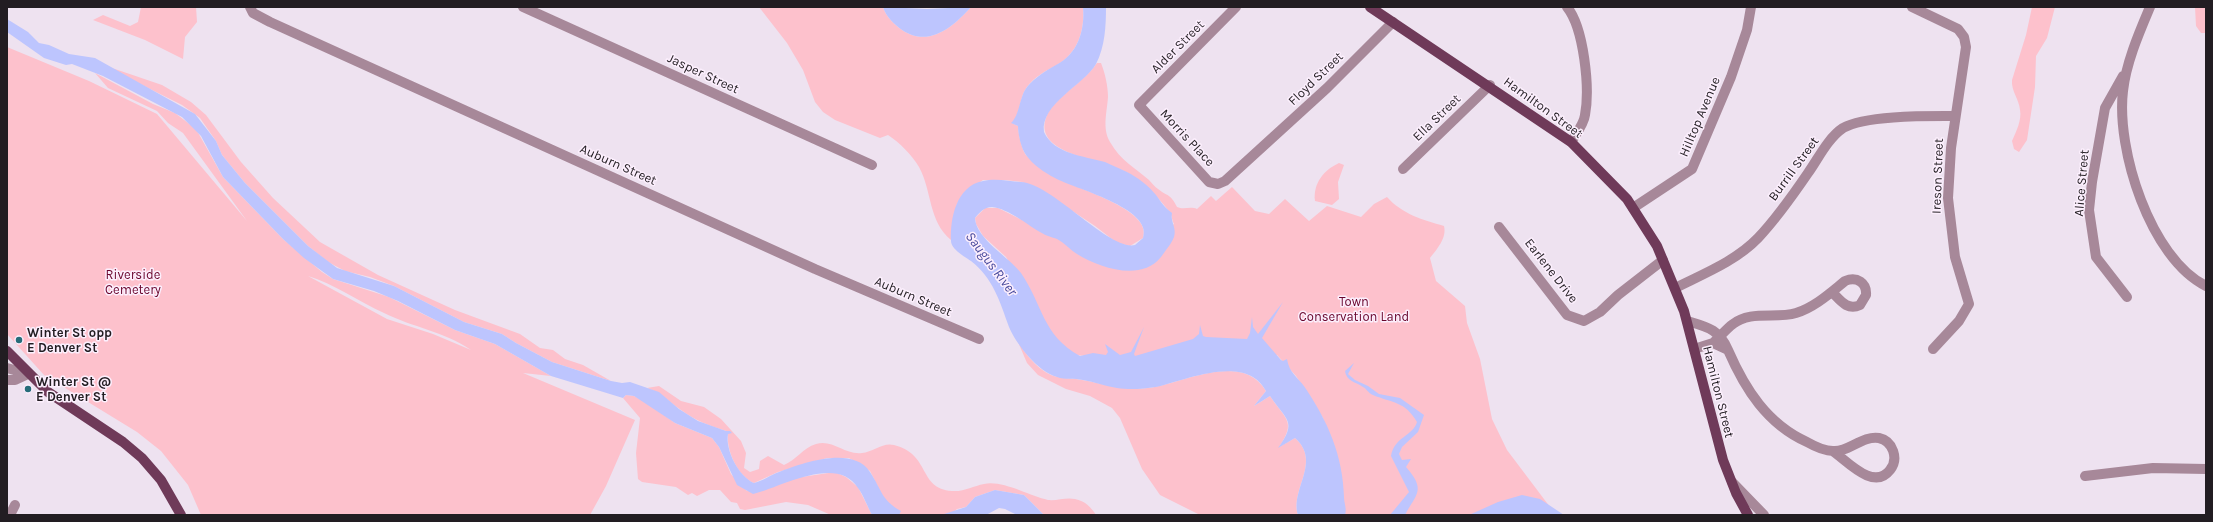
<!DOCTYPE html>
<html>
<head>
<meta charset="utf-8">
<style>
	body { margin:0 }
	#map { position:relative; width:2213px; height:522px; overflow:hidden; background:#eee2f0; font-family:Karla,sans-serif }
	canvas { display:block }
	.frame { position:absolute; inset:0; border:8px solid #221d22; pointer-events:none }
</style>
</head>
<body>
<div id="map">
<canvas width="2213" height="522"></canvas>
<div class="frame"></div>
</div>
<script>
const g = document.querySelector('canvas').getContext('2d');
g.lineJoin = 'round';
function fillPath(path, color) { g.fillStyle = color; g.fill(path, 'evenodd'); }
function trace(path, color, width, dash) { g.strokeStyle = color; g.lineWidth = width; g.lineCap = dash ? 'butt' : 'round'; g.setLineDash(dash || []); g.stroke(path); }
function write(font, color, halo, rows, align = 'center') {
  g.font = font + ' Karla,sans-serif'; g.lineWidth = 3; g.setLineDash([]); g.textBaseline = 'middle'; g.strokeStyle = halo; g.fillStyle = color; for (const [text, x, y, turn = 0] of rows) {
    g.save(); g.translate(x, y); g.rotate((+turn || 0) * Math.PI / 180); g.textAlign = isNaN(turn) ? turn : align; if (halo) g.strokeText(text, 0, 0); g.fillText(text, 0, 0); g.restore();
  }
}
fillPath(new Path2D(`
	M141 7H196L197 22 185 37 183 59 145 40 93 20 103 15 130 26 138 22Z
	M759 7H883C886 17 894 24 902 30 929 48 953 27 971 7H1083C1085 30 1078 53 1057 65 1047 70 1034 77 1027 87 1019 97 1021 114 1012 123L1018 126C1018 132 1022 150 1026 155 1034 164 1056 176 1067 182 1083 191 1153 211 1143 238L1130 246 1117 243 1095 226 1036 187 1022 182 1005 180H983L965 192 957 204 951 240C928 221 932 190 919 167 912 155 899 142 888 135L880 138 835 120 823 112 815 102 803 70 787 43Z
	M2032 7H2055L2047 38 2036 56 2035 87 2027 140 2019 152 2014 149 2012 141C2016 132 2022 120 2020 110 2019 99 2011 91 2012 80L2026 35Z
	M2195 7H2206V33H2201L2196 26Z
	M7 47 89 81 157 114 247 221 183 133 168 123 157 111 108 88 95 73 153 104 175 113 196 129 223 177 283 239 322 272 333 279 389 297 455 330 495 344 551 376 523 373 635 420 606 486 590 515H201L188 485 161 451 137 432 44 375 7 334ZM308 276C333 283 359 302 384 313 412 327 445 332 471 350L433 334 387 319Z
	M1097 63H1101C1105 73 1108 86 1108 97 1107 112 1102 128 1110 142 1121 161 1134 167 1149 180 1152 183 1155 187 1158 189 1168 197 1170 193 1177 207 1184 210 1190 206 1197 209L1211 196 1216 201 1232 187 1255 211 1269 214 1285 199 1309 221 1327 206 1361 217 1374 204 1387 197C1402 214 1423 220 1444 226 1447 238 1437 249 1430 258L1436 281 1465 306 1467 323 1480 359 1492 419 1507 450 1550 507 1495 515H1340L1323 418 1296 376 1277 355 1132 361 1076 355 1058 345 1006 257 983 236 976 224 975 218 985 208H998L1111 264 1174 224C1172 221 1172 216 1170 213 1162 200 1141 181 1128 173 1104 159 1027 155 1048 113 1056 97 1085 81 1097 63Z
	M112 68 162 85 191 102 206 115 241 162 273 198 320 242 378 275 455 310 520 334 540 348 553 350 565 359 583 365 611 381 552 362 516 343 502 334 464 322 394 286 370 277 345 271 328 262 308 246 245 183 222 155 216 141 200 118 182 105 130 79Z
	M1339 163 1344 165 1338 182 1339 199 1332 205 1315 201C1313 183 1324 170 1339 163Z
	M1018 342C1027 356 1041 374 1058 377 1066 379 1074 378 1082 380 1105 384 1124 391 1148 388 1183 384 1241 350 1266 391L1254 406 1270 396C1285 419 1297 421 1279 447L1295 438C1322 462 1290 489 1298 515H1200L1160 495 1142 469 1120 418 1112 408 1090 396 1066 389 1038 375 1027 363Z
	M659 386 681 401 704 407 721 419 741 441 746 453 744 468 750 472 759 469 760 461 768 456 784 465C796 460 803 448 816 444 833 439 844 455 862 453 873 452 883 442 894 445 931 454 918 489 952 491 964 492 973 486 984 484 1003 480 1029 496 1048 500 1057 501 1066 497 1075 499 1085 501 1091 507 1096 515H1044L1024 495 995 490 975 497 966 507 957 509 951 515H885L883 497 870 471 849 458H827L778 472 754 483C738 477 726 450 728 434L726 431C710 426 694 420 681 410 669 402 661 393 647 388Z
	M626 395 634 396 649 404 675 423 712 438 719 447 731 474 747 491 795 478 835 472 846 477 858 487 872 515H831L808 505 786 502 745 510 740 509 737 503 731 502 720 490H709L697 496 692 493 688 495 676 487 642 482 638 479 636 453 640 418 623 398Z`), '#fdc1cc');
fillPath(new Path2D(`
	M883 7 927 9 971 7C953 27 929 48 902 30 894 24 886 17 883 7Z
	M1083 7H1106C1106 26 1105 47 1096 64 1084 85 1040 104 1044 132 1054 154 1084 156 1105 162 1112 165 1120 169 1127 172 1137 177 1149 186 1156 195 1161 202 1165 208 1172 213 1170 221 1177 228 1174 237 1172 243 1165 251 1161 257 1141 282 1100 268 1077 254 1070 250 1065 243 1057 239 1052 237 1046 236 1040 232 1026 224 1009 209 992 207 984 207 980 212 975 218 976 239 1009 257 1021 273 1043 305 1042 335 1080 356L1093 353 1106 355 1108 352 1105 344 1120 355 1131 352 1144 327 1134 354 1135 356 1193 339 1199 334 1200 325 1203 336 1206 337 1247 339 1250 333 1252 317 1253 327 1258 334 1283 302 1262 338 1281 360 1283 361 1287 359C1289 373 1298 377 1306 389 1328 422 1343 456 1344 497 1344 503 1347 509 1345 515H1298C1290 489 1322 462 1295 438L1278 448C1298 421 1286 420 1270 396L1254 406 1266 391C1246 353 1186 380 1156 387 1143 389 1129 390 1117 388 1105 386 1094 382 1083 380 1074 378 1065 380 1057 377 1038 372 1016 344 1009 327 1000 302 993 278 971 261 965 257 951 249 951 241 950 219 956 186 983 181 995 178 1009 181 1021 182 1053 184 1109 251 1135 245L1143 238C1154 208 1072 188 1055 178 1045 173 1032 164 1026 155 1021 148 1018 134 1018 126L1011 123C1020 115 1019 97 1027 87 1034 78 1047 70 1056 65 1078 54 1085 30 1083 7Z
	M7 19 28 32 39 43 49 45 69 54 95 58 195 114 216 141 222 155 245 183 308 246 337 268 394 286 464 322 502 334 516 343 552 362 611 381 622 383 630 382 659 392 679 409 698 421 726 431H730L732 433 728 434C725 450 739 477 754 483 763 481 770 475 779 472 802 463 853 445 870 472 882 490 881 500 901 511L899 515H872C867 506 864 496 858 488 837 454 781 487 753 494L737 485 719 447 712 438 675 423 634 396 626 395 623 398 551 376 495 344 455 330 398 301 374 291 333 279 304 258 283 239 223 177 201 136 182 117 103 76 72 64 66 65 44 58 7 32Z
	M1354 363 1348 374 1355 380 1368 386 1379 394 1400 398 1424 415 1418 432 1402 447 1399 454 1402 460 1411 459 1406 467C1426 490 1417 493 1405 515H1390L1409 492 1391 456C1394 437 1413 436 1417 422 1405 401 1392 403 1373 395 1368 393 1367 389 1363 387 1356 382 1346 381 1345 371Z
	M995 490 1024 495 1044 515H1017L1005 509 999 508 986 515H941L966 507 975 497Z
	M1522 495 1540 499 1564 515H1469L1498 502Z`), '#bdc5fe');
trace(new Path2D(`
	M250 7 253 13 270 22 815 269 979 339
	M523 7 872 165
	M1236 7 1139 105 1209 182 1218 184 1225 181 1327 88 1393 22
	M1567 7C1584 28 1590 88 1585 115 1584 124 1576 134 1571 142
	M1912 7 1958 29 1964 37 1966 47 1951 148 1948 198 1955 257 1969 304 1959 321 1933 349
	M2150 7C2139 33 2126 63 2123 91 2116 149 2150 258 2206 286
	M2123 76 2105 108 2092 182 2089 210 2096 257 2127 297
	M1403 169 1490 85
	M1633 208 1692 169 1731 77 1747 30 1751 7
	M1499 227 1567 315 1584 321 1600 312 1618 295 1663 260
	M1675 288C1703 274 1736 261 1758 238 1776 219 1793 195 1808 173 1818 159 1828 138 1843 128 1865 115 1929 116 1954 116
	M1687 321C1707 327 1719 329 1728 350L1713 343 1694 349
	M1713 343C1720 337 1726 329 1733 324 1750 310 1776 319 1796 313 1815 307 1830 293 1845 281 1857 276 1867 283 1866 295L1860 305C1847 311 1840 300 1832 292
	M1728 350C1745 389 1767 424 1807 442 1814 446 1825 451 1833 451 1847 453 1863 435 1879 438 1893 441 1899 459 1890 470 1874 491 1848 462 1834 452
	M7 368 28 374
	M7 380H15L28 374
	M2085 476 2153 468 2206 469
	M1732 482 1764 515
	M10 515 15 505`), '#a78899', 10);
trace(new Path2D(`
	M1370 7 1571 142 1627 199 1657 246 1684 311 1723 460 1736 493 1748 515
	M7 351 48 392 123 442 142 458 161 480 181 515`), '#6f3a59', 10);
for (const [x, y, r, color] of [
	[19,340,4,"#256c79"],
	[28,389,4,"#256c79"]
]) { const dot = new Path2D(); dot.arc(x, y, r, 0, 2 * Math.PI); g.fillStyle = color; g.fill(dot); trace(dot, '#fceffd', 1.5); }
write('13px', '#221d22', '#fceffd', [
	["Alder Street",1178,47,-45],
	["Jasper Street",703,74,25],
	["Floyd Street",1316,79,-44],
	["Hamilton Street",1543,108,36],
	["Hilltop Avenue",1700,117,-67],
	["Ella Street",1437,118,-44],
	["Morris Place",1187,138,47],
	["Auburn Street",618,165,24],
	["Burrill Street",1794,169,-54],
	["Ireson Street",1938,176,-88],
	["Alice Street",2082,183,-85],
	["Earlene Drive",1551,271,52],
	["Auburn Street",913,297,23],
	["Hamilton Street",1718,392,76]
]);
write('13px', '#69052c', '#fceffd', [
	["Riverside",133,275],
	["Cemetery",133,290],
	["Town",1354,302],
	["Conservation Land",1354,317]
]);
write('bold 13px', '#221d22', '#fceffd', [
	["Winter St opp",27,333],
	["E Denver St",27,348],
	["Winter St @",36,382],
	["E Denver St",36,397]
], 'left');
write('italic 14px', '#484a9c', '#fceffd', [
	["Saugus River",991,264,53]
]);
</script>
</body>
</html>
